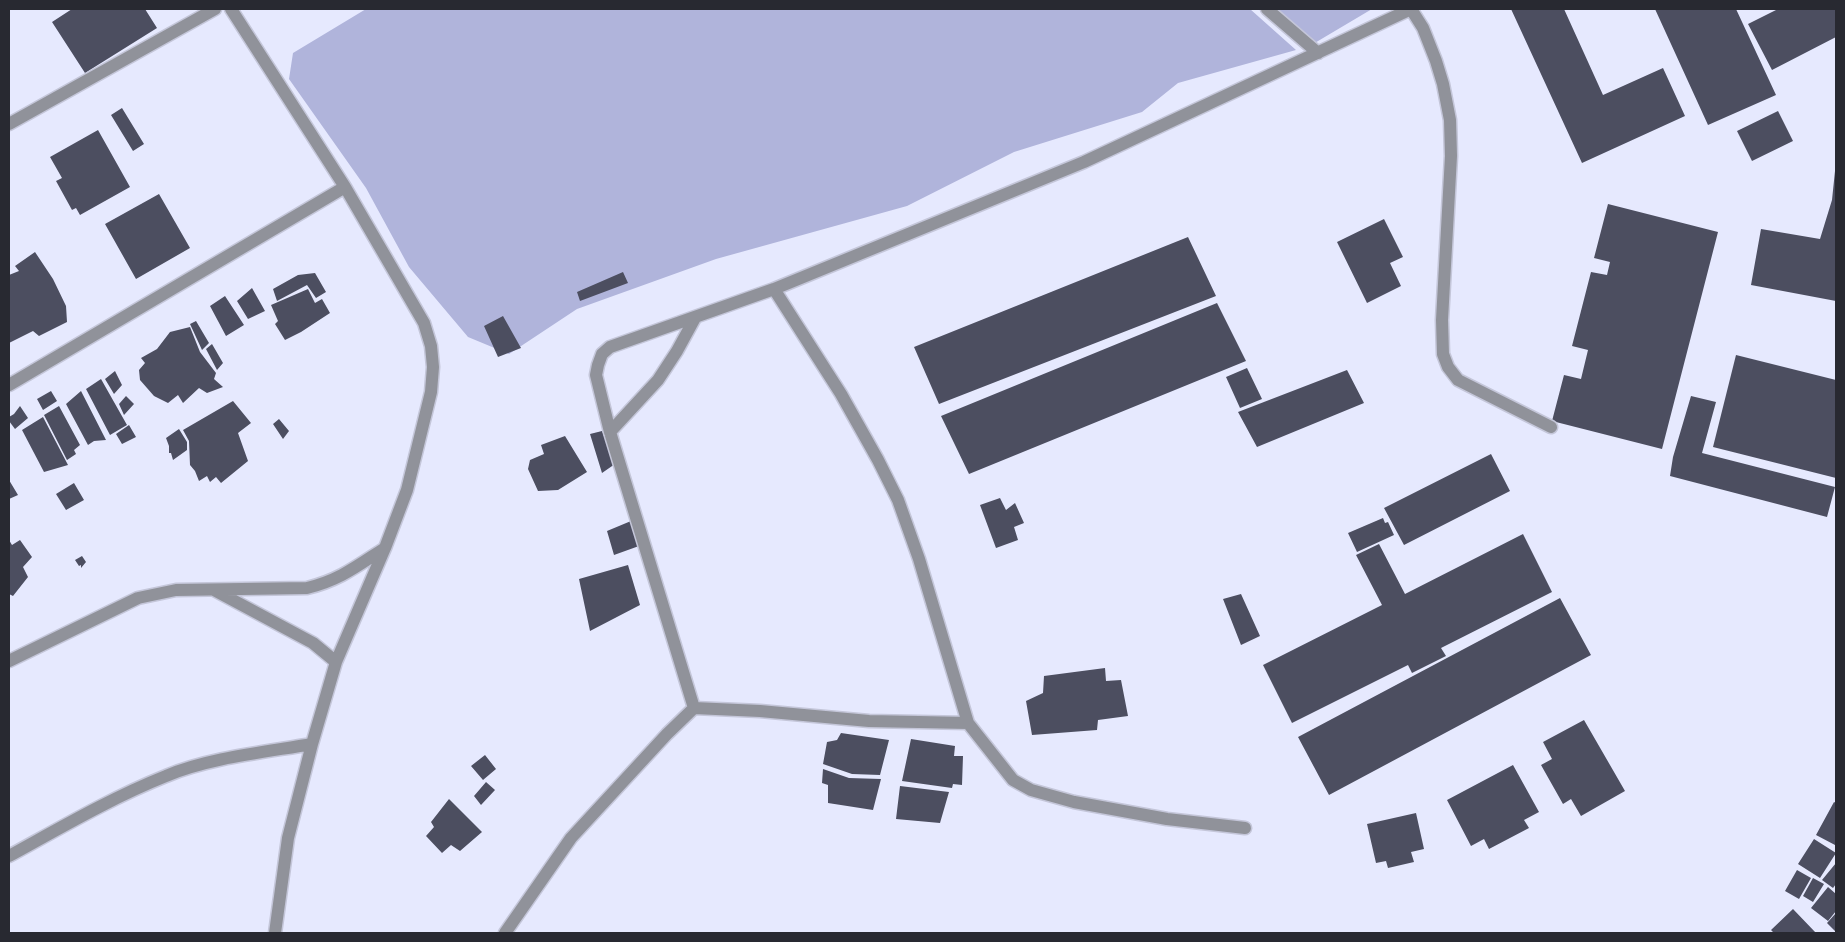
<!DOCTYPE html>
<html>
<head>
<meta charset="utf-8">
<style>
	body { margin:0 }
	#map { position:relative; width:1845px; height:942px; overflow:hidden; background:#e6e9fe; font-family:Helvetica,sans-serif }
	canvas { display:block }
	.frame { position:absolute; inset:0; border:10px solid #282931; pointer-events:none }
</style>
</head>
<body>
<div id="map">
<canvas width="1845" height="942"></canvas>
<div class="frame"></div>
</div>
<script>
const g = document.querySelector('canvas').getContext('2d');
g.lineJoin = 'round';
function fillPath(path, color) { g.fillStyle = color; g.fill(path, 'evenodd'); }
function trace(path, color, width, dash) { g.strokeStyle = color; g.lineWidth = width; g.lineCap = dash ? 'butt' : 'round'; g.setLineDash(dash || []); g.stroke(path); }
fillPath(new Path2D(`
	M366 9H1250L1296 50 1178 83 1142 112 1014 152 907 206 716 259 577 309 509 354 468 337 409 267 366 188 289 79 293 53Z
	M1274 9H1372L1313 44Z`), '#b0b4db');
fillPath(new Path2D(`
	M72 9H145L157 28 85 73 52 22Z
	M1511 9H1564L1603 95 1663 68 1685 116 1582 163Z
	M1655 9H1736L1776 95 1708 125Z
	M1778 9H1836V37L1772 70 1748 24Z
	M122 108 144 144 133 151 111 115Z
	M1778 111 1793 141 1752 161 1737 131Z
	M98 130 130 187 80 215 76 208 72 210 56 181 62 178 50 157Z
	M1835 171 1836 301 1751 285 1761 229 1820 239 1832 200Z
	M159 194 190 248 136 279 105 224Z
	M1608 204 1718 232 1662 449 1552 421 1564 375 1581 379 1588 350 1572 346 1591 272 1607 275 1610 262 1594 258Z
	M1384 219 1403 257 1390 263 1401 286 1367 303 1337 242Z
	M1188 237 1216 296 939 404 914 347Z
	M35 252 53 279 66 306 67 322 39 336 33 331 9 343V275L19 271 15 266Z
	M623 272 628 283 580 301 577 292Z
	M315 273 326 292 316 298 307 285 277 301 273 289 298 275Z
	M252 288 265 311 248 319 237 301Z
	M308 289 315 303 322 299 330 313 301 332 285 340 275 324 278 321 271 305Z
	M225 296 244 325 226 336 210 306Z
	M1217 303 1246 361 969 474 941 416Z
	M503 316 521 348 498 357 484 326Z
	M196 321 209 343 202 350 190 324Z
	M190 327 200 352 216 373 214 379 223 387 207 393 199 388 183 403 178 395 168 403 154 396 140 380 139 370 145 363 141 358 157 349 170 332Z
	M212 344 223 363 217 370 206 349Z
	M1736 355 1836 380V478L1713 447Z
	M1247 368 1262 399 1240 408 1226 377Z
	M1347 370 1364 403 1257 447 1238 412Z
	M115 371 122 385 114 394 105 379Z
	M101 379 127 425 110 435 86 389Z
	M51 391 57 401 43 410 37 399Z
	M81 391 106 440 94 441 88 445 66 404Z
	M126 396 134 404 124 415 119 404Z
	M1691 396 1716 402 1702 453 1835 487 1827 517 1670 476 1673 457Z
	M233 401 251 423 238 433 248 461 221 483 216 477 210 482 207 476 199 481 195 471 190 465 189 441 183 430Z
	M20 406 28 418 15 429 9 421V417L14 414Z
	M59 406 80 445 74 450 76 454 67 460 44 415Z
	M43 417 68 465 44 472 22 430Z
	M279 419 289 431 283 439 273 424Z
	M129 425 136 437 122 444 116 434Z
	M179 429 187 442V450L173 460 171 453H169V446L166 438Z
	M602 431 615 464 602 473 590 434Z
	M565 436 587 472 558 490 538 491 528 469 530 460 544 454 541 445Z
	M1491 454 1510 491 1404 545 1384 508Z
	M9 480 18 495 9 499Z
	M74 483 84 500 66 510 56 494Z
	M1000 498 1006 510 1015 503 1024 523 1014 527 1018 540 996 548 980 505Z
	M1383 518 1385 523 1388 522 1394 535 1357 552 1348 533Z
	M631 521 639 546 614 555 607 531Z
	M1523 534 1552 592 1441 648 1446 656 1412 673 1408 665 1292 723 1263 665 1382 605 1356 555 1379 544 1405 594Z
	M9 540 12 545 20 540 32 557 23 567 28 577 13 596 9 594Z
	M82 556 86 562 81 568V565L79 566 75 560Z
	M628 565 640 605 590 631 579 579Z
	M1241 594 1260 636 1241 645 1223 599Z
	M1560 598 1591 655 1329 795 1298 737Z
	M1105 668 1106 681 1121 680 1128 716 1098 720 1097 730 1032 735 1026 701 1043 693 1044 676Z
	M1584 720 1625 791 1581 816 1571 799 1563 804 1541 765 1552 759 1543 742Z
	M841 733 889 740 880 775 852 774 823 764 827 742 837 740Z
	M911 739 955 746 954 756H963L962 785 953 784 952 788 902 781Z
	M485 755 496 769 483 780 471 766Z
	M1513 765 1539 812 1524 820 1529 828 1489 849 1484 839 1471 846 1447 800Z
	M823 769 849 778 881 779 873 810 828 803V785L822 783Z
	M486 782 495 790 481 805 474 796Z
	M900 786 949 792 940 823 896 819Z
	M449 799 482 832 460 851 451 845 442 853 426 836 434 827 431 822Z
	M1834 802 1836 803 1835 845 1816 835Z
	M1416 813 1424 849 1411 852 1414 862 1388 868 1386 861 1376 863 1367 824Z
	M1814 839 1836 853 1820 878 1798 864Z
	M1836 863V884L1833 888 1822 880Z
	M1797 870 1811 878 1799 899 1785 891Z
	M1813 878 1824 884 1813 902 1803 896Z
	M1828 887 1836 894V911L1828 921 1811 908Z
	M1793 909 1816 933H1774L1771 930Z
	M1836 913V932L1827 923Z`), '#4c4e60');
const minor = new Path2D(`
	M231 9 345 187 424 323 431 346 433 367 431 392 407 490 385 548 336 662 312 744 288 838 275 933
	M1267 9 1318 53
	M9 124 215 9
	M774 289 841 394 878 460 898 500 919 559 968 723
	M9 385 345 187
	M610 432 658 380 677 351 695 318
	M214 590 313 643 336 662
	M9 661 138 598 176 590 307 588C340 580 357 566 385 548
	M694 708 610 432 596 375 598 365 602 354 610 347 774 289 1084 162 1411 9 1423 28 1436 61 1443 84 1450 120 1451 156 1442 320 1443 354 1448 367 1458 380 1551 427
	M9 856C60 828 111 798 166 776 208 758 266 752 312 744
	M505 933 571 838 667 734 694 708 760 711 869 721 968 723 1013 780 1031 790 1074 802 1167 819 1245 828`);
trace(minor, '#c4c6d9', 15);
trace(minor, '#90929a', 12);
</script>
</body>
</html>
